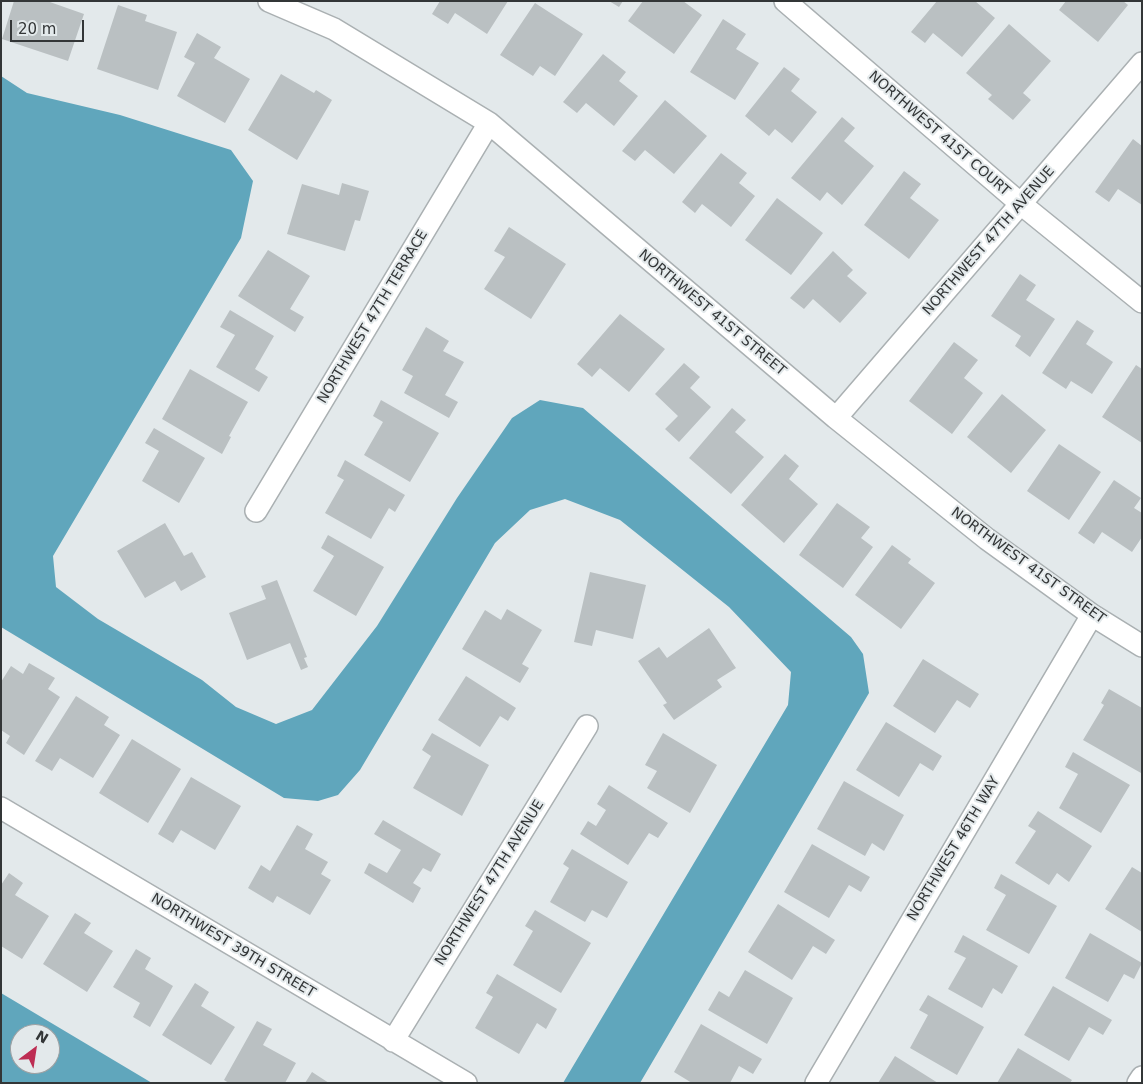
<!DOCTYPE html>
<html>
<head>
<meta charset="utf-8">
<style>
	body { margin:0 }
	#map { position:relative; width:1143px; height:1084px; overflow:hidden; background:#e3e9eb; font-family:"DejaVu Sans",sans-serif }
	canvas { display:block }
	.frame { position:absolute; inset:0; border:2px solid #333637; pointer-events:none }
	.north { position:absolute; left:10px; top:1024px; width:50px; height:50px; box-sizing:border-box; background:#e3e9eb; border:1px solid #9da1a3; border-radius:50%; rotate:31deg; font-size:14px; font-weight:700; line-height:20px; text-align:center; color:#333637 }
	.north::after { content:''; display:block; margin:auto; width:18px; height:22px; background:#bd2d53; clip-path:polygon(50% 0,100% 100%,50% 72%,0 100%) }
	.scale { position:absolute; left:10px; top:20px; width:74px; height:22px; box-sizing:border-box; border:2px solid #333637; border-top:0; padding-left:6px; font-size:15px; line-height:18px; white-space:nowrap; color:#333637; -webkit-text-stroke:4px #e3e9eb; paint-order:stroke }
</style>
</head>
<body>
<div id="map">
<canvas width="1143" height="1084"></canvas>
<div class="frame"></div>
<div class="north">N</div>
<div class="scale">20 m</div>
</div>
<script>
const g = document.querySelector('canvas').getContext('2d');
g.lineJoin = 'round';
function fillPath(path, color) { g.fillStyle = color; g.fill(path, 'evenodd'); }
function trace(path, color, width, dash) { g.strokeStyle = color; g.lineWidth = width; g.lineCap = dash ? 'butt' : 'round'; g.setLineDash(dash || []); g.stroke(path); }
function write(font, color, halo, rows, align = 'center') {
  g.font = font + ' "DejaVu Sans",sans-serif'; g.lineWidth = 4; g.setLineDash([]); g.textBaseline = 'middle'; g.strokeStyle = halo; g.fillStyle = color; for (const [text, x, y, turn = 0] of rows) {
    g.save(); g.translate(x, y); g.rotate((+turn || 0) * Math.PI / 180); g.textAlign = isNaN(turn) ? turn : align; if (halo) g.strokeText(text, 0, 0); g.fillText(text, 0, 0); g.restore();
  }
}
fillPath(new Path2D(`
	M1 76 27 93 120 115 231 150 253 181 241 238 53 556 56 587 98 619 202 680 236 707 276 724 312 710 377 626 457 498 512 418 540 400 583 408 851 637 863 654 869 693 640 1083H563L788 705 791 672 729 607 620 520 565 499 530 510 495 543 360 770 338 795 318 801 284 798 1 627Z
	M1 993 152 1083H1ZM20 1034H50V1064H20Z`), '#60a6bc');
fillPath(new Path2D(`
	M14 1H47L84 14 68 61 2 39Z
	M440 1H508L487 34 455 13 448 24 432 14Z
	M609 1H623L619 7Z
	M643 1H683L702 15 674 54 628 21Z
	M937 1H975L995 18 962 57 933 33 925 43 911 32Z
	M1066 1H1123L1128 5 1098 42 1059 10Z
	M535 3 583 34 555 76 540 66 533 76 500 55Z
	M118 5 147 15 145 21 177 32 158 90 97 69Z
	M723 19 746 34 736 49 759 63 735 100 690 72Z
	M1009 24 1051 61 1023 93 1031 100 1013 120 988 99 992 95 966 73Z
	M197 33 221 47 214 58 250 79 225 123 177 96 195 63 184 57Z
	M603 54 626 72 619 81 638 96 614 126 586 103 577 113 563 102Z
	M784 67 800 79 791 91 817 112 792 143 775 129 769 136 745 116Z
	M281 74 314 93 316 90 332 100 297 160 248 130Z
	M665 100 707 136 674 174 645 150 635 161 622 151Z
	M842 117 855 128 844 141 874 166 842 205 827 192 820 201 791 178Z
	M1133 139 1142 146V205L1118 189 1109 202 1095 192Z
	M721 153 747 173 739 183 755 196 731 227 702 204 695 213 682 202Z
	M904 171 921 184 910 198 939 220 909 259 864 225Z
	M342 183 369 191 360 221 355 220 345 251 287 234 302 184 339 195Z
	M777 198 823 233 791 275 745 240Z
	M509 227 566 264 531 319 484 289 505 257 494 251Z
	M268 250 310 276 290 309 304 317 295 332 238 296Z
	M833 251 853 270 847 276 867 293 840 323 813 299 804 309 790 298Z
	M1020 274 1036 285 1026 300 1055 319 1030 357 1015 346 1021 336 991 316Z
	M230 310 274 336 255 369 268 377 259 392 216 367 235 335 220 327Z
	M620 314 665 349 629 392 600 368 592 377 577 364Z
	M1077 320 1094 331 1086 344 1113 362 1092 394 1071 381 1066 389 1042 373Z
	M426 327 449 341 443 351 464 362 445 395 458 402 449 418 404 393 413 376 402 370Z
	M954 342 978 360 964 378 983 393 952 434 909 401Z
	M684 363 700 377 690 388 711 407 679 442 665 429 678 416 655 394Z
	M1136 365 1142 369V443L1102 417Z
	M190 369 248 402 229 436 231 437 222 454 162 419Z
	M1002 394 1046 430 1011 473 967 437Z
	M381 400 439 433 410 482 364 455 383 422 373 416Z
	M732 408 746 420 735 432 764 457 731 494 689 458Z
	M154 428 205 458 179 503 142 481 159 451 145 443Z
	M1059 444 1101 472 1069 520 1027 491Z
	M785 454 799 466 789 479 818 504 784 543 741 505Z
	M345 460 405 495 395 512 389 508 371 539 325 513 344 480 337 476Z
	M1114 480 1141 498 1134 508 1142 513V537L1132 552 1102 532 1094 544 1078 533Z
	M837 503 870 527 861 538 873 547 843 588 799 555Z
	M165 523 184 556 192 552 206 577 181 591 175 581 145 598 117 551Z
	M328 535 384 567 356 616 313 591 334 556 321 548Z
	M892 545 911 559 908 563 935 583 901 629 855 595Z
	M590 572 646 585 633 639 596 630 592 646 574 642Z
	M277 580 307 657 304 658 308 667 301 670 290 643 247 660 229 613 266 599 261 586Z
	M507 609 542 630 522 664 529 668 520 683 462 649 485 610 501 620Z
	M709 628 736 668 717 680 722 687 674 720 663 705 667 703 638 661 659 647 667 658Z
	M923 659 979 694 970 708 957 700 935 733 893 706Z
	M29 663 55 678 48 689 60 697 24 755 6 743 10 736 1 730V682L11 666 23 674Z
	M466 676 516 708 508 721 500 716 480 747 438 720Z
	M1109 689 1142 708 1141 773 1083 740 1104 705 1101 703Z
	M76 696 109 717 104 725 120 735 93 778 60 758 52 771 35 761Z
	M886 722 942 756 933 771 920 763 899 797 856 770Z
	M432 733 489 765 462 816 413 788 431 756 422 750Z
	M663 733 717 765 690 813 647 788 657 771 645 765Z
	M132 739 181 769 148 823 99 793Z
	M1073 752 1130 785 1101 833 1059 808 1078 774 1065 767Z
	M191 777 241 806 215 850 181 830 173 843 158 834Z
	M844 781 904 815 884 851 872 843 865 856 817 829Z
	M609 785 668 823 658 838 649 833 628 865 580 834 588 821 596 826 606 810 597 804Z
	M1038 811 1092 846 1069 882 1057 873 1049 885 1015 863 1036 831 1028 826Z
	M383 820 441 854 431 872 423 868 413 883 421 888 413 903 364 873 369 863 387 873 401 850 374 834Z
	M297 825 313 834 305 849 328 862 321 874 331 880 310 915 277 896 273 903 248 888 261 865 270 871Z
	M812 844 870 877 861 892 849 885 829 918 784 892Z
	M572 849 628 882 607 918 592 910 585 922 550 902 569 868 563 864Z
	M1132 867 1142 873V932L1105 909Z
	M9 873 23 883 15 895 49 916 22 959 1 946V885Z
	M1001 874 1057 906 1029 954 986 930 1006 895 994 888Z
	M778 904 835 940 826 954 813 946 792 980 748 952Z
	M535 910 591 943 561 993 513 965 533 931 525 926Z
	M75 913 91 923 84 933 113 951 87 992 43 964Z
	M1090 933 1142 963 1134 979 1124 974 1108 1002 1065 978Z
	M963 935 1018 966 1002 994 993 988 982 1008 948 989 966 958 954 952Z
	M136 949 151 958 145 969 173 986 150 1027 133 1017 140 1003 113 987Z
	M745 970 793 998 767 1044 708 1010 719 991 729 997Z
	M497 974 557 1009 546 1029 537 1023 519 1054 475 1028 493 997 486 993Z
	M195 983 209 992 201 1006 235 1027 211 1065 162 1035Z
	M1053 986 1112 1020 1103 1035 1089 1027 1069 1061 1024 1035Z
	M928 995 984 1027 957 1075 910 1048 928 1015 919 1010Z
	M257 1021 272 1029 263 1045 296 1063 285 1083H229L224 1080Z
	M701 1024 762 1059 753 1074 739 1066 730 1083H692L674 1072Z
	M1018 1048 1072 1080 1070 1083H997Z
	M895 1056 938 1083H878Z
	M312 1072 329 1083H305Z`), '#bac0c2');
const street = new Path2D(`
	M269 1 334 29 489 123 836 418 987 539 1092 615 1142 646
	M785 1 1021 204 1142 302
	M836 418 1142 63
	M256 511 489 123
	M1 808 466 1083
	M393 1041 587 726
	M816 1083 1092 615
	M1138 1083 1142 1077`);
trace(street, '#aab0b2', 24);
trace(street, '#fff', 21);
write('14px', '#333637', '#e3e9eb', [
	["NORTHWEST 41ST COURT",939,134,41],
	["NORTHWEST 47TH AVENUE",989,241,-49],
	["NORTHWEST 41ST STREET",712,313,40],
	["NORTHWEST 47TH TERRACE",373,317,-59],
	["NORTHWEST 41ST STREET",1028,566,36],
	["NORTHWEST 46TH WAY",954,849,-59],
	["NORTHWEST 47TH AVENUE",490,883,-58],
	["NORTHWEST 39TH STREET",233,946,31]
]);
</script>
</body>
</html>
